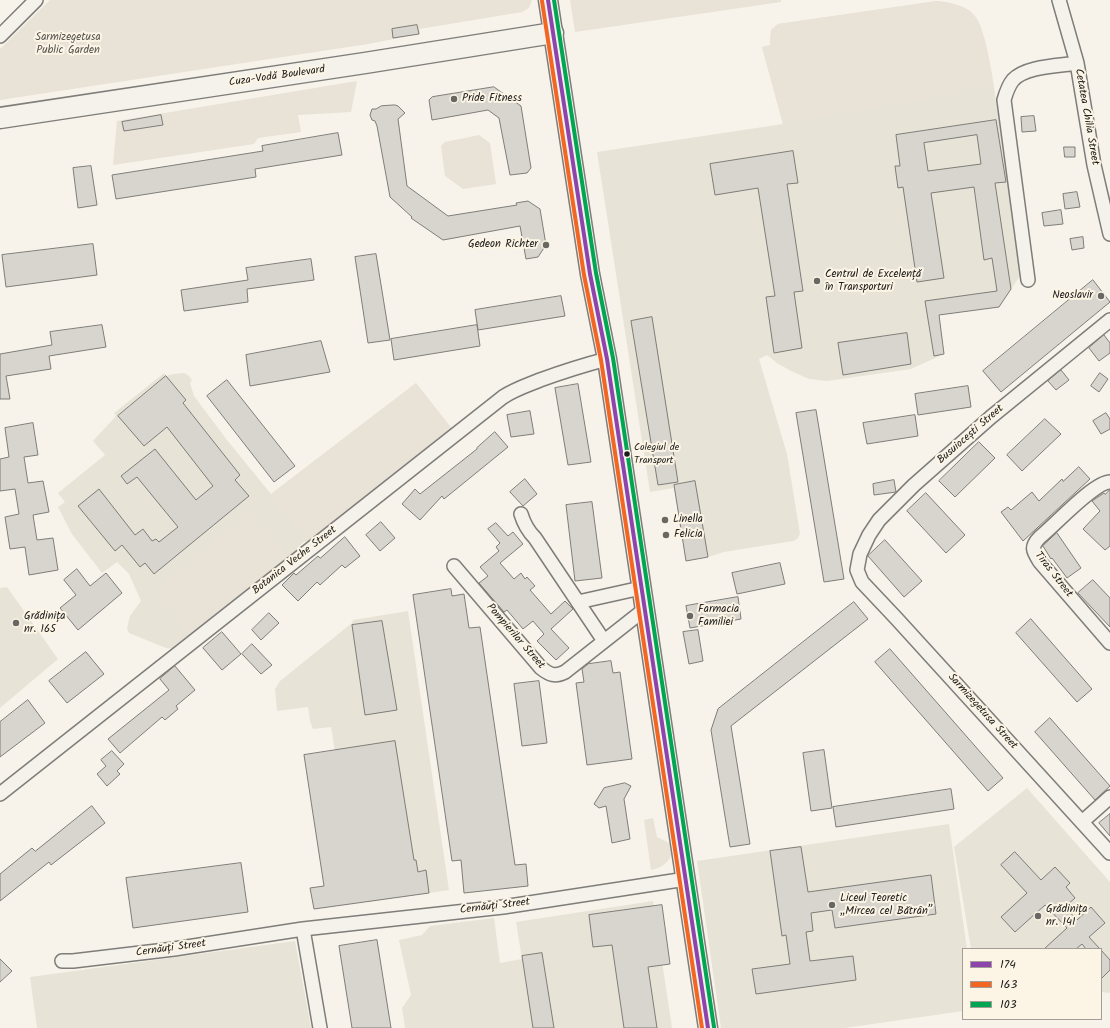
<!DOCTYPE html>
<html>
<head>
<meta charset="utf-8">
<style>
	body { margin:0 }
	#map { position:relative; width:1110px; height:1028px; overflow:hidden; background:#f7f3ea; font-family:Kalam,sans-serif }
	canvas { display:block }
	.legend { position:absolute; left:962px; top:948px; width:140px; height:72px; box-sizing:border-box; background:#fcf5e5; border:1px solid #a29e95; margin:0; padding:5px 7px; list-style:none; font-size:12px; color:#1c1c1c }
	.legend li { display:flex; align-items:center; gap:8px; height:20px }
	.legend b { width:20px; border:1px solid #a29e95 }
</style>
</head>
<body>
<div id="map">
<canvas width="1110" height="1028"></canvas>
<ul class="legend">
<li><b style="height:5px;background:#8e44ad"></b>174</li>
<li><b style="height:5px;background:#f26522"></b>163</li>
<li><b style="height:5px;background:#00a651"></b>103</li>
</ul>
</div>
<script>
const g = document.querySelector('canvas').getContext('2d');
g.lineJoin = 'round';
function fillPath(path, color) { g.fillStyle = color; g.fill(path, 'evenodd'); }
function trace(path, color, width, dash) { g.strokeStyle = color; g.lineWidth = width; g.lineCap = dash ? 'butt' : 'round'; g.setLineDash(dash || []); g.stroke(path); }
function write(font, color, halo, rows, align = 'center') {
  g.font = font + ' Kalam,sans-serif'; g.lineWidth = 4; g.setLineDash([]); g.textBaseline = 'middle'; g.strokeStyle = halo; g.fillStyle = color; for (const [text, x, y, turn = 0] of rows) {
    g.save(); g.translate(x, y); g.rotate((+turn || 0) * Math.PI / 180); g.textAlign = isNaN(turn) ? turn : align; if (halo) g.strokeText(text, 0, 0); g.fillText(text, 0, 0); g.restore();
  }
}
fillPath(new Path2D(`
	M937 1 963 7 970 11 977 19 981 28 991 68 1022 273 999 307 939 315 944 354 911 369 827 381 809 379 791 371 777 363 767 355 759 359 787 454 800 534 797 539 793 541 724 552 708 557 686 561 674 488 650 492 597 152 783 124 762 47 770 45 771 30 778 24Z
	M164 373 166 376 173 374 184 373 188 375 192 380 190 383 194 396 227 440 271 494 416 383 452 429 311 541 304 542 297 548 298 551 175 649 166 648 129 633 127 628 130 616 141 601 129 574 117 562 102 573 72 534 58 507 65 502 58 493 105 455 93 441 116 416 114 413Z
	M7 587 58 659 0 708V588Z
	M408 611 449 890 368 902 354 870 331 727 313 729 310 721 308 707 277 711 275 689 280 681 352 623 353 620Z
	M1027 788 1110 882V993L1101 992V949H971L954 847Z
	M949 824 967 949H963V1011L845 1028H721L697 861Z
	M653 901 672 1028H405L402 1008 411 995 399 940 422 935 430 926 494 918 500 963 522 959 516 922Z
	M295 941 311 1028H37L30 977Z`), '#e8e3d7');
fillPath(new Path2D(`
	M50 0H532L529 8 522 12 419 29 420 34 368 44 0 100V49Z
	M570 0H781V2L575 32Z
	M937 1C949 2 965 5 974 15 985 27 991 68 993 86L783 124 762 47 770 45 771 30 778 24Z
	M357 81 351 112 298 115 301 132 258 138 254 144 113 165 117 121Z
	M479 135 490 143 496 184 463 189 445 176 441 146 445 142Z
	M416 383 452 429 311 541 271 494Z
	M250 513 288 557 191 635 156 592Z
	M653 818 657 837 673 845C672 860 665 867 651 870L644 820Z`), '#e8e2d7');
const building = new Path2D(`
	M417 25 419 34 393 38 392 29Z
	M494 87 521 106 531 168 527 173 510 175 499 118 488 110 432 120 429 100 432 97Z
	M395 105 398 106 405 113 398 119 407 186 448 216 517 205 516 203 528 201 540 209 546 245 538 257 526 259 520 226 443 240 411 218 412 217 390 197 377 126 375 121 372 120 370 115 372 109H376L381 106Z
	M161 115 163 125 124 131 122 122Z
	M1034 116 1036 131 1022 132 1021 117Z
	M996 120 1006 182 995 183 1011 289 999 307 939 315 944 354 934 356 925 301 997 291 992 258 984 260 974 187 931 193 944 278 917 282 903 187 898 188 895 166H900L896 135ZM977 135 981 164 928 171 924 143Z
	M338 133 342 155 255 169 256 177 116 199 112 175 263 151 262 146Z
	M1064 147H1075V157H1065Z
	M793 151 798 183 787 184 803 291 794 292 802 348 774 353 766 297 775 296 758 188 715 195 710 164Z
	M91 166 97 205 78 208 73 168Z
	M1077 192 1080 207 1065 209 1063 194Z
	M1061 210 1063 224 1044 226 1042 213Z
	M1083 237 1084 248 1072 250 1070 239Z
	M93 244 97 275 6 287 2 255Z
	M376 254 390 340 368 343 355 257Z
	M311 259 314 280 247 289 248 302 184 311 181 290 248 280 246 268Z
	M1093 280 1110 302 1001 392 983 371Z
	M561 296 565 316 478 330 475 310Z
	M652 317 678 482 658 485 631 321Z
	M102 325 106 347 49 356 51 369 6 376 10 399H0V354L52 345 50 332Z
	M477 325 480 346 394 360 391 339Z
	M907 333 911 364 843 375 838 343Z
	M1104 335 1110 343V353L1099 361 1089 348Z
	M321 341 330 372 250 386 246 355Z
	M1061 370 1069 380 1056 390 1048 381Z
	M1100 373 1108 379 1099 392 1091 386Z
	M166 376 186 400 183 403 240 475 235 480 249 496 154 574 145 563 140 567 122 545 115 551 78 506 99 489 135 535 143 529 152 541 156 539 159 542 178 527 137 477 127 484 121 476 155 449 196 500 213 486 167 427 144 446 118 416Z
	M227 380 295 466 274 482 207 396Z
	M578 384 591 462 568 465 555 388Z
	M968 386 971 407 918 415 915 394Z
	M816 410 844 579 824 582 796 413Z
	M530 411 534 434 511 437 507 415Z
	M1106 413 1110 419V429L1101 434 1093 421Z
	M915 415 918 436 867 444 863 423Z
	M1045 419 1061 434 1022 471 1007 455Z
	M33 423 38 455 24 457 28 483 43 481 49 512 33 515 37 540 53 538 58 570 29 575 25 547 10 549 5 517 19 514 15 489 0 491V459L9 457 5 428Z
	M495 432 508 447 444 499 442 496 420 520 402 504 415 489 420 494 477 449V448Z
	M979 442 995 458 955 497 939 481Z
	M1079 467 1090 479 1023 541 1001 512 1008 507 1011 510 1032 492 1039 501 1062 479 1063 481Z
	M525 479 537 494 523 506 510 492Z
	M894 480 896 492 874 495 873 484Z
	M695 481 708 557 686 561 674 485Z
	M1110 490V546L1105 550 1083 529 1100 511 1092 501 1104 493 1105 494Z
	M926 493 965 535 946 553 907 511Z
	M592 502 602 578 575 581 566 505Z
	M381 522 395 538 380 551 366 535Z
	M496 523 508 536 513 532 523 544 500 563 514 579 521 573 525 579 527 577 535 586 530 590 551 614 565 601 573 609 551 629 569 648 556 660 537 641 544 634 533 621 523 629 507 610 504 612 479 583 488 576 480 567 499 551 496 547 500 543 488 529Z
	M1057 533 1081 568 1067 578 1052 558 1051 559 1043 546Z
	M345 537 360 556 345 568 342 565 320 585 317 582 298 601 282 585 294 573 296 575 318 556 320 558Z
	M885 540 922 581 904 597 868 556Z
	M780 563 785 584 737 594 732 573Z
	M77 569 90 586 106 573 122 593 78 630 60 608 76 595 64 580Z
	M1093 580 1110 598V627L1078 593Z
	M451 589 452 596 464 594 469 628 480 627 515 865 526 864 528 886 464 893 461 860 452 861 413 595Z
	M738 597 741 619 690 628 686 606Z
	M854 602 868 619 731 726 750 844 730 847 711 730 718 709Z
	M269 613 279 623 261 640 252 630Z
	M1031 619 1092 689 1077 702 1016 633Z
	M382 621 397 710 365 715 352 625Z
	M698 630 703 661 689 664 683 632Z
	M222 632 241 654 222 670 203 648Z
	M252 644 272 665 261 674 242 654Z
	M890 649 1003 778 988 791 875 662Z
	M86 652 104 674 67 703 49 681Z
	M611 661 613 673 620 672 632 759 587 765 576 683 584 682 582 669 588 664Z
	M175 666 195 690 176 706 178 709 165 720 162 717 120 753 108 739 169 690 160 679Z
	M539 681 547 743 522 746 514 684Z
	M28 700 45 723 0 757V722Z
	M1050 718 1110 786 1095 800 1035 732Z
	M395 741 414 860H416L418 872 426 870 429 893 314 909 310 888 324 886 304 755Z
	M824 750 832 808 811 811 803 753Z
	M112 751 124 764 117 771 120 774 107 786 97 774 106 766 101 760Z
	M625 783 631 786 624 799 630 839 612 843 606 806 599 808 594 804 604 788Z
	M951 789 954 809 836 827 833 807Z
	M92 806 105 823 51 865 49 862 0 901V874L32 848 35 851Z
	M1110 814V836L1099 823Z
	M801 847 808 892 931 875 936 914 835 928 832 910 811 913 813 931 806 932 810 961 853 956 856 980 756 994 752 969 790 964 786 935 782 936 770 851Z
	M1015 852 1041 880 1055 867 1070 883 1066 887 1075 898 1065 907 1077 920 1091 907 1105 923 1089 937 1100 949H1086L1082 944 1076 949H1044L1067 928 1045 905 1015 932 1001 917 1027 893 1001 865Z
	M241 863 248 912 133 928 126 878Z
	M662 905 670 964 648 967 657 1028H624L612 945 593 947 589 915Z
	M377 940 391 1028H352L339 946Z
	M1101 950 1110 960V970L1101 979Z
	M542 953 554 1028H533L522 956Z
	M0 959 12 971 0 982Z`);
fillPath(building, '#d8d5cf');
trace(building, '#7f7d79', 1);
const minor = new Path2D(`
	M1059 0 1077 63 1094 165 1110 234
	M0 36 36 0
	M1028 280 1004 100C1006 93 1008 86 1013 80 1026 66 1059 66 1077 63
	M1110 320 991 417 914 485 879 520 869 535 860 554 857 570 862 582 896 618 1110 853
	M1110 482C1094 482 1054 526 1040 537 1030 547 1033 551 1040 562L1110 643
	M521 514C524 524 528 531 535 538L604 641
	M454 566 541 668C550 675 555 677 565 672L645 609
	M578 602 641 588
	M0 794 503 397C515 389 528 385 540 380 562 372 584 365 607 359
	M1082 822 1110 797
	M303 929 320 1028
	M62 961H73L174 949 303 929 503 907 686 879`);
const secondary = new Path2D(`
	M548 0 590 274 607 359 708 1028`);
const primary = new Path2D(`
	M0 118 365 63 553 33`);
trace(minor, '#7f7d79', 16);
trace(secondary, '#7f7d79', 21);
trace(primary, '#7f7d79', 23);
trace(minor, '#f5f2ec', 13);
trace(secondary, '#f5f2ec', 18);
trace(primary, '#f5f2ec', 20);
trace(new Path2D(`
	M548 0 590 274 607 359 708 1028`), '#8e44ad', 4);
trace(new Path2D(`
	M542 1 584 275 601 360 702 1028`), '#f26522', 4);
trace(new Path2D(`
	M554 0 596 273 613 358 714 1027`), '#00a651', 4);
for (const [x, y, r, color] of [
	[454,99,4,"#696764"],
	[546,245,4,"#696764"],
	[817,281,4,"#696764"],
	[1101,296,4,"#696764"],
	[627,454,3.5,"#1c1c1c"],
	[665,520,4,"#696764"],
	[666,535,4,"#696764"],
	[690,616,4,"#696764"],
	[16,623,4,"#696764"],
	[832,905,4,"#696764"],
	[1038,916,4,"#696764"]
]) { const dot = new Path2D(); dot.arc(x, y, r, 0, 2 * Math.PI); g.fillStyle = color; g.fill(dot); trace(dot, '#fcf5e5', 1.5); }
write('10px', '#1c1c1c', '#fcf5e5', [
	["Colegiul de",634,448],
	["Transport",634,461]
], 'left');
write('11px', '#555450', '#fcf5e5', [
	["Sarmizegetusa",68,38],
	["Public Garden",68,51]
]);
write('11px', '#1c1c1c', '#fcf5e5', [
	["Cuza-Vodă Boulevard",277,77,-8],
	["Cetatea Chilia Street",1086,117,80],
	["Busuiocești Street",971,435,-41],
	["Botanica Veche Street",295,561,-38],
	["Tiras Street",1053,575,52],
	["Pompierilor Street",515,637,49],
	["Sarmizegetusa Street",982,712,48],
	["Cernăuți Street",495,907,-7],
	["Cernăuți Street",171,949,-8]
]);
write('11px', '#1c1c1c', '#fcf5e5', [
	["Pride Fitness",462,99],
	["Gedeon Richter",538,245,"right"],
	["Centrul de Excelență",825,275],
	["în Transporturi",825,288],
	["Neoslavir",1093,296,"right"],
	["Linella",673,520],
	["Felicia",674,535],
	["Farmacia",698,610],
	["Familiei",698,623],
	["Grădinița",24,617],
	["nr. 165",24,630],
	["Liceul Teoretic",840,899],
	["„Mircea cel Bătrân”",840,912],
	["Grădinița",1046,910],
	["nr. 141",1046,923]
], 'left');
</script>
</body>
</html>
